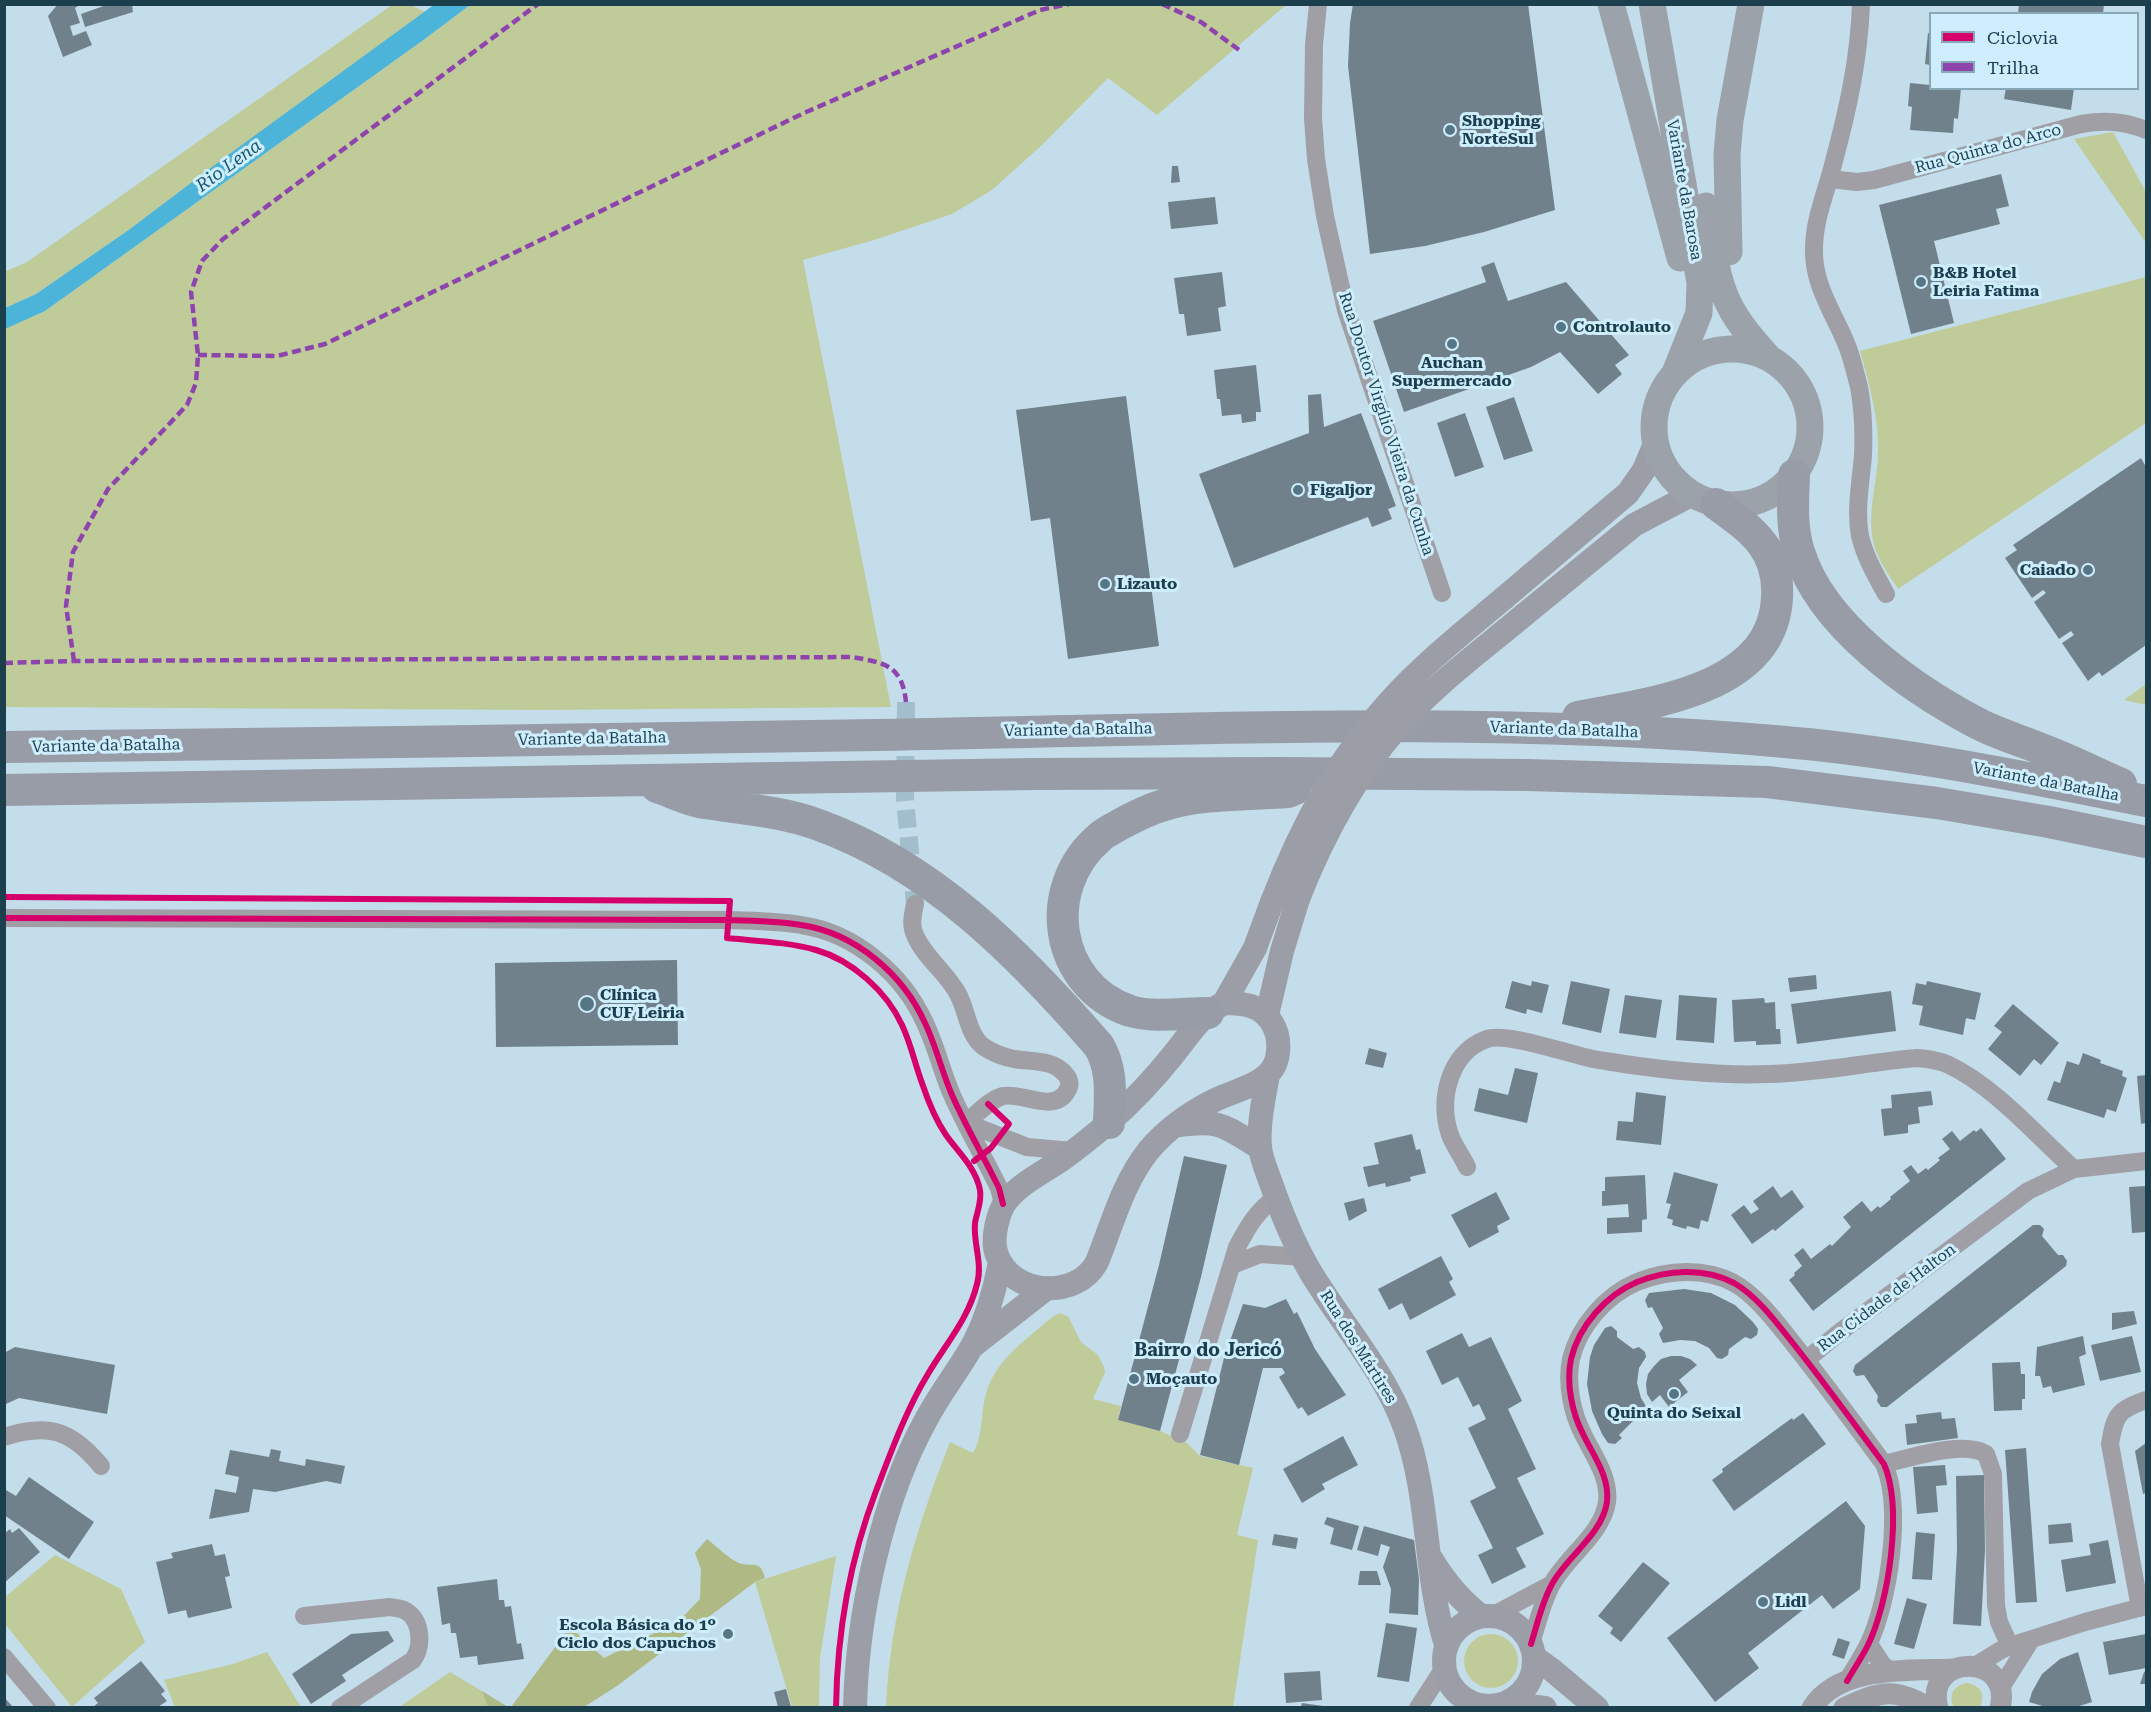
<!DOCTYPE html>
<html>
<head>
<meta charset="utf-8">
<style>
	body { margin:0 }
	#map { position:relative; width:2151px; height:1712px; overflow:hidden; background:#c4ddea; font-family:"Roboto Serif",serif }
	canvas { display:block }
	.frame { position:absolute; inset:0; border:6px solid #1c3f4e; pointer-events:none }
	.legend { position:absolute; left:1929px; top:12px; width:210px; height:78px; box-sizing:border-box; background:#cfeefd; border:2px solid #87a8b7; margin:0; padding:8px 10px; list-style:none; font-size:18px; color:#1c3f4e }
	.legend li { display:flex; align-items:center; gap:12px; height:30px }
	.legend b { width:30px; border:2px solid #87a8b7 }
</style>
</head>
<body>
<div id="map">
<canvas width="2151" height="1712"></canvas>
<div class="frame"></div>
<ul class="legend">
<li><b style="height:8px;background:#d6006c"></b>Ciclovia</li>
<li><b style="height:8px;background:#8e44ad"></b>Trilha</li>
</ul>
</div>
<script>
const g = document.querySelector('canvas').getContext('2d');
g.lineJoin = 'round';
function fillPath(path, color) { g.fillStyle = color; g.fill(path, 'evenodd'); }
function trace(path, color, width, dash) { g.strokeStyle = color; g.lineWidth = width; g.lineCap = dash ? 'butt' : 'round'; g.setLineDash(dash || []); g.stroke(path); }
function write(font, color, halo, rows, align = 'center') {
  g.font = font + ' "Roboto Serif",serif'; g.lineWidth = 6; g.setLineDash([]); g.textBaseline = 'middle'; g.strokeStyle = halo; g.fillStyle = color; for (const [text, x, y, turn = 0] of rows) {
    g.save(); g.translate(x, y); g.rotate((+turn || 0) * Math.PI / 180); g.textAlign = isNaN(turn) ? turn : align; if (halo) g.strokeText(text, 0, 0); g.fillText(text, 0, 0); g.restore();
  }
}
fillPath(new Path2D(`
	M392 5H411L425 12 130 229 36 294 5 308 4 272 27 262Z
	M470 5H1286L1157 115 1108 78 1042 145 992 190 952 214 874 240 803 260 891 707 544 710 5 707 4 329 45 311 422 41Z
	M2113 132 2146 192V243L2074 139Z
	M2146 277V423L1898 589C1892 579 1884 569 1879 558 1862 524 1878 486 1878 452 1879 417 1869 384 1860 351Z
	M2146 684V705L2124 700Z
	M1059 1313 1068 1316 1081 1342 1098 1355 1104 1367 1105 1372 1093 1399 1121 1406 1118 1420 1160 1431 1186 1442 1200 1456 1253 1468 1237 1535 1258 1540 1233 1707 886 1708C890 1614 916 1528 950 1442L973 1453C984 1434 980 1414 986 1394 995 1360 1026 1340 1051 1318Z
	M55 1555 121 1589 145 1642 72 1707 5 1624V1597Z
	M836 1556 820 1658 819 1707H792L755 1582Z
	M1464 1661a27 27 0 1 1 54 0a27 27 0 1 1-54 0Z
	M267 1652 301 1707H175L164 1680 233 1664Z
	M450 1672 482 1691 488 1707 398 1708Z
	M1966 1683C1980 1684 1986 1695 1980 1707H1954C1948 1696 1953 1686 1966 1683Z`), '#c0cb9a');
fillPath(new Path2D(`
	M707 1539C716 1546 728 1558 739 1563 752 1568 760 1558 765 1578L755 1582 617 1686 584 1707H511L570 1627 604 1658 679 1621 700 1599 701 1569 695 1553Z
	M482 1691 508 1707H488Z`), '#aeb984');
fillPath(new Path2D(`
	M435 4 470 5 422 41 45 311 5 329V308L36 294 130 229 224 158Z`), '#4db4d9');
fillPath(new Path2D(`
	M58 4H81L75 8 80 23 70 26 73 36 86 31 92 45 63 57 48 16Z
	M109 4H132L133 12 85 27 81 14Z
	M1353 4H1528L1555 210 1484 232 1425 246 1370 254 1348 66 1350 23Z
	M2019 4H2104L2103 14H2018Z
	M1928 33 1930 34V65L1925 64Z
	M1910 83 1930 85V88H1961L1958 119 1954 118 1953 133 1910 130 1912 107 1908 106Z
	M2006 88H2074L2071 110 2004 99Z
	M1172 166H1178L1180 182 1171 183Z
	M2001 174 2009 206 1996 209 2000 224 1934 241 1954 323 1911 334 1879 205Z
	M1215 197 1218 224 1171 229 1168 202Z
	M1494 262 1508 301 1566 282 1629 355 1615 365 1622 374 1598 394 1560 352 1531 367 1404 412 1373 321 1486 282 1481 267Z
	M1222 272 1226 306 1218 308 1221 331 1187 336 1184 314H1179L1174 278Z
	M1256 365 1261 412H1256V421L1242 423 1241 414 1222 416 1220 399H1217L1214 370Z
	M1321 394 1324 427 1361 413 1396 506 1388 509 1392 519 1372 527 1368 517 1234 568 1199 474 1309 433 1308 395Z
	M1126 396 1159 646 1068 659 1050 518 1031 521 1016 410Z
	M1514 397 1533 451 1504 460 1486 407Z
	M1465 413 1484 467 1455 477 1437 423Z
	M2141 458 2146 467V645L2102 676 2099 672 2088 681 2062 643 2074 635 2071 631 2059 639 2034 602 2046 593 2043 590 2032 598 2005 558 2017 550 2013 545Z
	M677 960 678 1045 496 1047 495 963Z
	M1816 975 1817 989 1790 992 1788 978Z
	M1512 981 1531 986 1532 981 1549 985 1542 1013 1527 1009 1526 1014 1505 1008Z
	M1571 981 1610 989 1601 1033 1562 1024Z
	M1927 981 1981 993 1975 1020 1966 1018 1963 1035 1919 1025 1923 1006 1912 1004 1916 983 1926 985Z
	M1891 991 1896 1031 1797 1044 1791 1004Z
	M1625 995 1662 1000 1656 1038 1619 1033Z
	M1679 995 1717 998 1714 1043 1676 1040Z
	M1764 998 1765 1003 1775 1002 1776 1029H1780L1781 1044 1756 1045V1041L1734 1042 1732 1000Z
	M2013 1004 2059 1043 2041 1065 2034 1059 2020 1076 1988 1049 2002 1032 1994 1026Z
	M1369 1048 1387 1053 1383 1068 1365 1064Z
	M2083 1053 2101 1060 2100 1063 2123 1071 2122 1076 2127 1078 2116 1112 2107 1109 2104 1118 2047 1100 2054 1081 2060 1083 2067 1061 2079 1065Z
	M1515 1068 1538 1073 1527 1123 1474 1111 1479 1088 1508 1095Z
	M2146 1075V1123L2141 1124 2137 1076Z
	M1931 1091 1933 1105 1918 1107 1920 1123 1908 1125V1133L1884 1136 1881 1109 1892 1108 1891 1095Z
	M1636 1092 1666 1096 1661 1145 1616 1140 1618 1121 1633 1122Z
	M1981 1128 2006 1159 1813 1311 1789 1280 1795 1275 1794 1273 1802 1266 1794 1255 1803 1248 1811 1259 1830 1244 1832 1246 1851 1227 1843 1217 1862 1201 1871 1212 1878 1206 1880 1208 1891 1199 1890 1197 1910 1181 1903 1171 1911 1165 1918 1174 1926 1168 1928 1170 1940 1160 1938 1158 1950 1149 1942 1139 1952 1131 1960 1141 1974 1130 1976 1132Z
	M1412 1134 1416 1150 1420 1149 1426 1173 1410 1177 1411 1181 1386 1187 1385 1183 1368 1187 1363 1167 1379 1164 1374 1143Z
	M1184 1156 1227 1165 1201 1277 1160 1431 1118 1420 1159 1265Z
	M1674 1172 1718 1184 1708 1222 1701 1220 1699 1229 1687 1226 1686 1229 1672 1225 1673 1220 1667 1218 1671 1204 1666 1203Z
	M1645 1175 1647 1219 1642 1220V1232L1607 1234V1218L1629 1217 1628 1204 1602 1206V1191H1605V1177Z
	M1773 1186 1781 1198 1792 1190 1804 1207 1775 1231 1773 1229 1752 1244 1731 1215 1744 1205 1751 1214 1759 1209 1753 1201Z
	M2146 1186V1232L2132 1233 2129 1187Z
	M1496 1192 1510 1219 1497 1226 1499 1232 1469 1248 1451 1215Z
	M1364 1198 1367 1211 1349 1221 1344 1203Z
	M2033 1225H2040L2044 1229 2042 1236 2058 1255H2063L2067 1261 2066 1266 1887 1407H1881L1877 1401 1878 1396 1864 1375 1856 1376 1853 1371 1855 1365Z
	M1441 1256 1453 1279 1449 1282 1456 1295 1410 1320 1402 1303 1389 1310 1378 1289Z
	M1684 1289 1711 1293 1735 1305 1753 1322 1758 1329 1757 1335 1751 1339 1745 1337 1729 1349 1728 1355 1722 1359 1717 1358 1709 1348 1695 1341 1680 1340 1663 1343 1659 1334 1663 1328 1652 1307 1648 1308 1645 1300 1649 1293Z
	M1286 1299 1294 1314 1297 1312 1315 1349 1346 1395 1308 1416 1302 1407 1298 1409 1279 1377 1285 1373 1282 1368H1263L1239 1465 1200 1455 1224 1358 1243 1304 1265 1308Z
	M2134 1311 2137 1324 2112 1330V1313Z
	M1611 1326 1617 1331V1337L1633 1349 1639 1347 1645 1352 1646 1357 1639 1368 1637 1383 1641 1398 1650 1413 1643 1419 1636 1418 1619 1435 1622 1438 1615 1444 1608 1443 1602 1434 1592 1411 1587 1384 1590 1357 1594 1345 1605 1328Z
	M1462 1333 1469 1347 1491 1337 1522 1401 1508 1409 1536 1469 1517 1478 1544 1534 1516 1548 1526 1567 1492 1584 1478 1555 1493 1548 1470 1501 1496 1488 1468 1428 1486 1419 1479 1404 1473 1407 1458 1377 1442 1385 1426 1351Z
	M2083 1336 2086 1354 2079 1357 2085 1385 2053 1393 2051 1386 2043 1388 2040 1376H2035L2037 1347Z
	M2132 1336 2141 1372 2100 1381 2091 1345Z
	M15 1347 115 1365 107 1414 19 1398 4 1405V1353Z
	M1671 1356H1681L1690 1359 1697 1365 1679 1380 1688 1392 1669 1407 1660 1395 1652 1402 1647 1394 1646 1384 1648 1374 1654 1366 1661 1359Z
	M2020 1362 2021 1374H2025V1399H2022V1410L1994 1411 1992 1363Z
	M1941 1412 1942 1419 1955 1418 1958 1438 1907 1445 1905 1424 1917 1423 1916 1415Z
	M1803 1413 1826 1444 1734 1511 1712 1480 1723 1472 1722 1469 1792 1418 1793 1420Z
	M1343 1436 1358 1465 1322 1484 1325 1489 1302 1503 1283 1469Z
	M2146 1443V1493L2143 1494 2135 1451Z
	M2026 1448 2037 1602 2016 1603 2005 1450Z
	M271 1449 281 1451 279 1461 305 1466 306 1459 345 1466 341 1484 326 1481 275 1492 253 1489 249 1512 209 1519 215 1489 236 1493 239 1477 225 1474 230 1450 269 1457Z
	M1945 1465 1947 1485 1936 1486 1938 1512 1917 1514 1913 1467Z
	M1984 1475 1985 1550 1981 1626 1953 1624 1957 1550 1956 1476Z
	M29 1477 94 1522 69 1559 4 1515V1492L6 1490 16 1496Z
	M1846 1501 1865 1526 1860 1589 1833 1609 1822 1595 1748 1653 1759 1668 1715 1702 1667 1638Z
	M1327 1517 1359 1526 1352 1550 1330 1544 1334 1528 1324 1524Z
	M2071 1523 2073 1542 2049 1544 2048 1525Z
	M1364 1526 1414 1540 1419 1579 1418 1615 1389 1613 1391 1589 1383 1567 1390 1547 1381 1544 1378 1556 1357 1550Z
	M19 1528 40 1552 4 1583V1534L10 1529 12 1533Z
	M1916 1532 1935 1534 1932 1580 1912 1579Z
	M1274 1534 1298 1538 1296 1549 1272 1545Z
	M2108 1540 2116 1583 2066 1592 2061 1560 2091 1555 2089 1544Z
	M212 1544 215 1556 225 1554 230 1576 225 1577 232 1608 188 1618 186 1610 168 1614 156 1562 173 1558 171 1553Z
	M1643 1562 1670 1583 1621 1642 1610 1633 1613 1628 1598 1616Z
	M1360 1571H1377L1381 1585H1358Z
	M497 1579 499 1600H504L505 1607 511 1606 517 1644 521 1643 524 1659 478 1665 477 1656 460 1658 456 1633H451L450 1623 442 1625 437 1587Z
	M1907 1598 1927 1604 1914 1649 1894 1644Z
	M1386 1623 1417 1628 1409 1682 1377 1677Z
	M388 1631 394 1641 342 1675 346 1681 311 1704 292 1674 351 1634Z
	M2146 1634V1668L2109 1675 2103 1642Z
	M1838 1638 1850 1642 1844 1659 1832 1655Z
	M2078 1652 2092 1702 2076 1707H2046L2029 1702 2032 1692 2042 1674 2060 1659Z
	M141 1661 165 1691 161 1694 167 1701 158 1707H93L98 1703 94 1698Z
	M1320 1671 1322 1700 1286 1703 1284 1673Z
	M2146 1671V1684H2140L2144 1672Z
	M786 1689 791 1707H778L774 1692Z
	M4 1697 13 1707H4Z
	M1302 1703 1323 1706V1707H1301Z`), '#70818c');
trace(new Path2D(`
	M906 702 905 800 915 904`), '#a2bdcb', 18, [18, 9]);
trace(new Path2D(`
	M1318 4 1314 45 1313 118 1316 159 1325 216 1346 310 1442 593
	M1861 4C1859 59 1848 109 1834 161 1827 190 1814 219 1814 249 1813 284 1833 312 1846 343 1852 357 1855 372 1859 387 1863 408 1864 432 1863 455 1861 481 1855 510 1860 536 1865 557 1876 576 1886 594
	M1830 179 1857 182 1874 180 2081 124C2105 120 2124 121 2146 130
	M915 904C913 914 910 925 915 935 924 957 947 973 958 994 967 1010 968 1036 984 1047 993 1053 1004 1057 1014 1059 1032 1062 1052 1059 1065 1074 1070 1079 1071 1085 1067 1091 1054 1114 1023 1092 1003 1096 989 1100 977 1114 966 1123
	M4 918 729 920C753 921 778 921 801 925 855 933 903 974 925 1023 936 1046 942 1072 952 1095 966 1127 984 1157 999 1188L1003 1204
	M966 1123 1027 1147 1073 1151
	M1467 1167C1462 1156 1454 1146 1450 1135 1438 1100 1449 1052 1487 1039 1506 1032 1569 1054 1593 1059 1603 1061 1614 1062 1624 1064 1672 1071 1720 1076 1769 1074 1819 1073 1868 1062 1917 1058 1928 1059 1939 1060 1949 1065 1995 1087 2036 1135 2074 1169
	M1232 1265 1260 1254 1303 1257
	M1806 1360 1840 1332 2028 1191 2074 1169 2146 1161
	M1180 1434 1237 1247C1249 1225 1256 1212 1276 1197
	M4 1437C49 1422 72 1431 101 1466
	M1884 1464C1910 1458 1963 1440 1986 1454L1993 1474 1996 1605 1999 1622 2010 1646
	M2140 1608 2110 1444C2115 1414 2118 1410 2146 1400
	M304 1616 390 1607C394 1608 400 1608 404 1610 422 1619 423 1646 413 1660L340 1708
	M1492 1616 1552 1584
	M1531 1644C1537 1625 1542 1602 1552 1584 1567 1556 1602 1535 1607 1502 1610 1477 1593 1455 1583 1434 1572 1413 1566 1383 1571 1359 1579 1326 1606 1295 1637 1282 1667 1270 1704 1267 1734 1283 1755 1295 1773 1318 1788 1337 1821 1378 1852 1421 1884 1464 1903 1508 1889 1602 1868 1645 1862 1657 1854 1669 1847 1681
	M1869 1644 1882 1664 1892 1672
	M4 1657 47 1708
	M1975 1666 2001 1650 2010 1646 2085 1622 2146 1606
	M2000 1689 2031 1640
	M1418 1708 1444 1668
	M1472 1708 1479 1706`), '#a09fa6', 18);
trace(new Path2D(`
	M1812 1708C1839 1665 1910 1671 1953 1669
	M1844 1708C1879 1691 1896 1687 1929 1708
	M1938 1708C1923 1653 2014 1652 2000 1708`), '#a09fa6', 21);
trace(new Path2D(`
	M1504 598 1628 493 1644 470 1655 444
	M1524 615 1634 525 1691 495
	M1224 1003C1243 1003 1262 1005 1272 1023 1281 1037 1281 1062 1268 1074 1254 1087 1232 1092 1215 1100 1191 1112 1166 1130 1149 1150 1123 1182 1112 1225 1097 1262 1077 1300 1012 1296 997 1255 993 1245 995 1230 998 1219 1000 1212 1003 1204 1008 1199 1022 1182 1046 1171 1064 1158 1078 1148 1093 1136 1107 1124 1130 1104 1154 1079 1173 1055 1189 1035 1201 1015 1224 1003Z
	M1224 1003 1255 948 1272 902
	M1267 1015 1282 951 1298 899
	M1268 1075C1264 1096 1258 1125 1260 1147 1261 1159 1268 1174 1272 1186 1284 1220 1298 1254 1318 1284 1348 1331 1386 1375 1405 1428 1430 1498 1424 1574 1446 1645
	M1179 1125C1222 1119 1225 1127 1260 1148
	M974 1345 1047 1288
	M1432 1560C1446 1583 1460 1600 1481 1616
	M1444 1661a45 45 0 1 1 90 0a45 45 0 1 1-90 0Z
	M1534 1657 1552 1670 1597 1708
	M1505 1703 1545 1708
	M855 1708C857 1616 882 1498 927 1418 940 1394 957 1372 971 1348 985 1324 995 1290 1000 1262`), '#9c9ea7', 24);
trace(new Path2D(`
	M1611 4 1680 258
	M1652 4 1700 283 1699 313 1675 373
	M1706 206C1711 235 1714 266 1724 293 1733 318 1752 339 1769 358
	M1729 252 1727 155 1730 120 1751 4
	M1654 427a78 78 0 1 1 156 0a78 78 0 1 1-156 0Z`), '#9ca2aa', 27);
trace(new Path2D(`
	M1794 475C1793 501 1791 527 1799 552 1821 625 1911 688 1975 722 1997 734 2023 741 2046 751 2072 761 2096 773 2121 784
	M1578 717C1649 703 1772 691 1777 598 1780 549 1752 530 1716 504
	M4 747C296 743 587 740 879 735 1177 730 1476 715 1774 741 1899 751 2023 777 2146 801
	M657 787C672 792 689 801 705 803 743 809 779 811 816 824 932 865 1020 955 1099 1046 1113 1070 1110 1095 1109 1123
	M4 790 1035 774 1280 773 1526 775 1767 782 1937 803 2049 822 2146 842
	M1208 1013C1184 1013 1154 1018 1130 1011 1054 985 1040 888 1100 837 1105 832 1113 829 1119 825 1132 818 1147 810 1161 806 1201 793 1247 795 1288 792L1295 789`), '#979ca6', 32);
trace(new Path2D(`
	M1298 899C1322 838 1354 778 1397 728 1433 686 1481 651 1524 615
	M1272 902C1300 829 1336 760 1389 702 1424 663 1465 631 1504 598`), '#9c9ea7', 24);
trace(new Path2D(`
	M1162 4 1201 22 1242 52
	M198 355 277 356 325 344 804 113 1040 10 1069 4
	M74 661 66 606 73 552 108 489 187 405 196 383 198 355 191 292 202 261 223 239 538 4
	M4 663 74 661 852 657C885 663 902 665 906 702`), '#8e44ad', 4.5, [9, 4.5]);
trace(new Path2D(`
	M4 897 730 901 727 938C756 941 788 942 816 950 852 960 887 992 902 1025 911 1044 915 1064 922 1083 928 1101 935 1119 946 1135 958 1152 976 1168 980 1190 982 1201 977 1212 975 1223 973 1243 983 1264 977 1284 969 1318 945 1345 928 1374 906 1410 891 1452 876 1491 850 1559 837 1635 836 1708
	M4 918 729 920C753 921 778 921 801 925 855 933 903 974 925 1023 936 1046 942 1072 952 1095 966 1127 984 1157 999 1188L1003 1204
	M974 1161 991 1148 1009 1124 988 1104
	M1531 1644C1537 1625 1542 1602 1552 1584 1567 1556 1602 1535 1607 1502 1610 1477 1593 1455 1583 1434 1572 1413 1566 1383 1571 1359 1579 1326 1606 1295 1637 1282 1667 1270 1704 1267 1734 1283 1755 1295 1773 1318 1788 1337 1821 1378 1852 1421 1884 1464 1903 1508 1889 1602 1868 1645 1862 1657 1854 1669 1847 1681`), '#d6006c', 6);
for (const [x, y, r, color] of [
	[1450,130,6,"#577685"],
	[1921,282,6,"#577685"],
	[1561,327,6,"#577685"],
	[1452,344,6,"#577685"],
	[1298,490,6,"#577685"],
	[2088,570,6,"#577685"],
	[1105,584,6,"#577685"],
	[587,1004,8,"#577685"],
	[1134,1379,6,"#577685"],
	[1674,1394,6,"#577685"],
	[1763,1602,6,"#577685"],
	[728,1634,6,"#577685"]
]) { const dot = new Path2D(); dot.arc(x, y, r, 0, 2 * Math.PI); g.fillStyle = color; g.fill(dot); trace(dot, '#cfeefd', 2); }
write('bold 16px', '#1c3f4e', '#cfeefd', [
	["Shopping",1462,121],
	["NorteSul",1462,139],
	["B&B Hotel",1933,273],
	["Leiria Fatima",1933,291],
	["Controlauto",1573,327],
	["Auchan",1452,363,"center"],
	["Supermercado",1452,381,"center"],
	["Figaljor",1310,490],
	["Caiado",2076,570,"right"],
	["Lizauto",1117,584],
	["Clínica",600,995],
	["CUF Leiria",600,1013],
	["Moçauto",1146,1379],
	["Quinta do Seixal",1674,1413,"center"],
	["Lidl",1775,1602],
	["Escola Básica do 1º",716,1625,"right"],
	["Ciclo dos Capuchos",716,1643,"right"]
], 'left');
write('16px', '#1c3f4e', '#cfeefd', [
	["Rua Quinta do Arco",1988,149,-15],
	["Variante da Barosa",1684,190,80],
	["Rua Doutor Virgílio Vieira da Cunha",1386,424,72],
	["Variante da Batalha",1078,730,-1],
	["Variante da Batalha",1564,730,2],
	["Variante da Batalha",592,739,-1],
	["Variante da Batalha",106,746,-1],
	["Variante da Batalha",2046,782,11],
	["Rua Cidade de Halton",1887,1298,-37],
	["Rua dos Mártires",1358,1347,58]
]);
write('italic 18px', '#165871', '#cfeefd', [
	["Rio Lena",229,166,-36]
]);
write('bold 18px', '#1c3f4e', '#cfeefd', [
	["Bairro do Jericó",1208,1351]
]);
</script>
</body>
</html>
